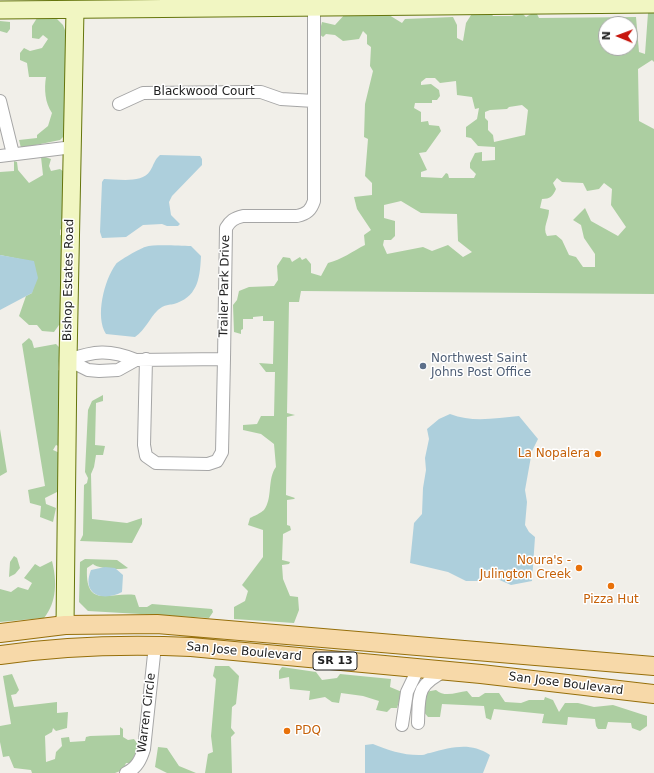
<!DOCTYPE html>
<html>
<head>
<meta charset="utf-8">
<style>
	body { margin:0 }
	#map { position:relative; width:654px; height:773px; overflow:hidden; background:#f1efe9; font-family:"DejaVu Sans",sans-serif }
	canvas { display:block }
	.north { position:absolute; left:598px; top:16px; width:40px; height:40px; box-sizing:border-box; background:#fff; border:1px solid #a7a7a7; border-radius:50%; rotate:271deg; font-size:11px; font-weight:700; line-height:16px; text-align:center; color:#222 }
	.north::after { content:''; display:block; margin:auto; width:14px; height:18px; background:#c7160d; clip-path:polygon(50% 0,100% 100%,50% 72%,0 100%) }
</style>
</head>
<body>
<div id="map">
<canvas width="654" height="773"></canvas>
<div class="north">N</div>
</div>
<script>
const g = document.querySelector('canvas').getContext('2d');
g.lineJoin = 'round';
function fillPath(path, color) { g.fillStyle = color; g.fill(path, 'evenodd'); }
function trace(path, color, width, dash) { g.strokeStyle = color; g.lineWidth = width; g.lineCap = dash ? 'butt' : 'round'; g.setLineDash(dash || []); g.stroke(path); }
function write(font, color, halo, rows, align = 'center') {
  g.font = font + ' "DejaVu Sans",sans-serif'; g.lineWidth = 3; g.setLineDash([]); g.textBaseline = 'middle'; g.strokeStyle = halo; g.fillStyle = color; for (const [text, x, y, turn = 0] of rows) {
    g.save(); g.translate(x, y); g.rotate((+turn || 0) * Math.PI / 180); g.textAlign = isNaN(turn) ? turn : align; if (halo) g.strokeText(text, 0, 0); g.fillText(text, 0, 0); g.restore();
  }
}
fillPath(new Path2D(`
	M473 12H490L493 16H512L516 14H523L526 17 531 14H537L539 18 636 17 639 52 645 54 648 13H654V62L652 60 638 69 639 121 654 129V294L301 291 299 302H289L287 413 295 415 287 417 286 495 295 498 294 499 287 500V525L290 526 291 530 283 534 282 560 290 562 289 564 282 565 283 579 290 596 298 597 299 610 294 623 234 619V607L245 601 248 591 242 585 263 557V530L248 525 250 518C254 516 261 513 264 510 273 498 267 479 276 467L274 444 261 434 243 430V425L257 424 261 416H274L275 372H266L259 363 273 364 274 321H263V316L253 317V319H243V329L241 330V334L234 332 233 305 237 300 239 291 249 287 274 286 278 280 277 266 283 257 290 258 292 262 300 257 302 260 306 258 311 264V273L321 276 328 263C341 260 353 251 365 245L364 235 371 230 357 209 354 197 372 195V183L365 176 368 139 364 137 365 104 373 71 370 66 371 47 367 44V35L363 31 359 39 343 41 335 35 326 34 323 37 319 34 322 22 335 25 346 13 389 15 402 23 405 19 453 17 457 25V38L463 41 466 23ZM606 24H630V48H606ZM426 78H435L440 83 456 81 457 95 472 97 475 109 479 108 477 119 466 127V137L471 138 478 146 495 147V160L482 161V152L475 153 470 163V168L476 174 474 178H449L448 174 446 173 442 178 421 177V172L427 170 419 153 426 152 441 131 439 126 429 125 428 121 421 122V112L414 108 415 103H432V100H437L440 96 439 90 431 84 421 85V82ZM522 105 528 110 525 135 494 142 493 135 488 130V121L485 118V112L490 110 507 109 509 107ZM557 178 562 182 583 183 587 191 599 189 604 183 612 189 611 205 626 227 618 236 591 221 585 208 573 220 581 225 584 238 595 254V267H583L576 257 569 255 562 240 556 235 547 236C542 227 549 220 549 210L540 208 542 199C550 199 553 196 556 189L553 183ZM401 201 421 213 457 214 458 241 472 252 463 257 448 245 432 251 423 247 387 254 383 245 384 240H391L395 236V221L384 218V205Z
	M37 18 57 19 63 25 68 38 67 133 60 140 21 148 19 140 37 138V135L48 126 52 113C45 103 44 89 46 77H29L27 63 20 60V53L24 48 30 51 42 48 48 39 43 35 39 39 32 38V26Z
	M0 21 10 22V29L7 33 0 31Z
	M41 157H45L51 159 49 166 51 171 60 169 67 174 65 226 60 230V235L66 237 64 326 59 325 54 332 42 331 37 325H29L19 316 26 296 32 293 34 262 0 255V172L14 171V161L17 162 18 170 29 183 43 175Z
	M29 338 32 341 34 348 56 344 63 351V356L59 361 58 370 62 372 61 447 56 445 53 450 62 454 61 490 45 498 46 504 56 508 53 522 40 517 41 506 30 503 28 490 45 486 22 344Z
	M103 395V401L96 403 95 445 105 446 103 455H96L94 467 91 474 92 519 127 523 142 518V524L132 543 80 541 83 535 84 485 87 483 88 478 85 472 88 410 92 401Z
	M0 429 7 472 0 476Z
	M14 556 17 558 20 568 15 574 9 577 10 562Z
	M85 559 117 560 128 568C121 570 98 569 93 564L87 568C85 609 109 592 135 595L139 607H147L152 604 212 609 213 612 209 618 88 611 79 602 80 562Z
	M52 561C57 581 57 602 44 618L0 622V589L11 592 18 587 28 590 32 583 24 578 35 564 40 567Z
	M215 666H229L239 676 236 704 232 707 231 728 235 733 231 737 232 773H205L208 754 213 752 211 736 216 679 213 676Z
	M282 667 316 672 322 680 337 678 340 674 391 679 390 687 402 692 397 708H391L387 712 376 710 379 701 363 696 341 693 339 703 332 702 325 697 309 700 310 691 290 689 289 677 279 679V671Z
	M12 674 19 690 16 694 11 695 14 707 57 702V713L68 712 67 728 56 731 53 728 52 732 45 736 46 762 55 759 56 752 62 746 61 738 69 737 70 742 85 741 86 737 90 736 120 735V727L123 729V737L128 740 134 739 139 746 131 763H126L123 770 115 773H32L31 770 14 768 9 756 3 757 0 742V726L11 724 3 676Z
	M436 690C445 698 457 692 467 691L472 697H479L485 693H499L505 702 521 703 529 700H544L545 697 553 700 559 712 565 703H578L594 707 613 705 647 716V726L640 731 632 728 631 723 608 722 606 729H598L596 726 595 719 568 717 567 725 542 723 544 714 494 709 491 720 486 718 484 706 442 704 440 717H428L423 711 425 692Z
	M158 747 167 748 179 766 196 773H167L155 767Z`), '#accea1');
fillPath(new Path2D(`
	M160 155 200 156 202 159V165L172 196 169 202 171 215 180 224 178 226H167L162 224 143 225 126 237 102 238 100 232 102 182 104 179C117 179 142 184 150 171 154 165 154 160 160 155Z
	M191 246 201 256C200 275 199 295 177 303 168 306 166 303 157 311 149 319 146 329 135 337L106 334C95 317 104 280 116 264 118 261 141 248 145 247 155 244 179 246 191 246Z
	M0 255 34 261 38 278 32 293 0 310Z
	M450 414C473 423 496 418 519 416L538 439 532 451 525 490 527 502 525 525 529 532 535 537 532 581 511 585 495 578 486 577 478 581H466L448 572 410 563 414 523 422 514 423 488 426 470 425 458 429 439 427 429 439 419Z
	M105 567 115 568 123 575 122 592C103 602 81 595 91 570Z
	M373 744C387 750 406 756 422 755 425 755 427 753 430 753 453 747 470 742 490 755L483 773H365V745Z`), '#adcfdc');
const street = new Path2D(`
	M0 101 13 154
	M119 104 143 93 250 92H261L281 99 314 101
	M0 156 73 147
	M146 359 144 445 146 456 156 463 208 464 217 461 222 452 224 359
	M68 360 88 370 99 371 118 370 136 360 224 359 226 228C230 221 234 218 243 216H297C307 214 311 210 314 201V8
	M68 360C94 351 109 349 136 360
	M418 723C419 693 417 685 445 671
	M402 725 407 692 418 669
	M126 773C137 768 141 759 144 749L155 645`);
const secondary = new Path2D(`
	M0 10 654 4
	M65 625 68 360 75 10`);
const primary = new Path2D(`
	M0 633 65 625 157 624 654 666
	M0 655C64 646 127 644 191 647L481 674 654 694`);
trace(street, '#a6a6a6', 14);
trace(secondary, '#65750c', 19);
trace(primary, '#966f0a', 20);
trace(street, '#fff', 12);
trace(secondary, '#f1f6c2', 17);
trace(primary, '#f7d9a9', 18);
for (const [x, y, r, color] of [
	[423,366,4,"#5c6f8a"],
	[598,454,4,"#e8710a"],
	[579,568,4,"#e8710a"],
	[611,586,4,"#e8710a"],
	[287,731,4,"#e8710a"]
]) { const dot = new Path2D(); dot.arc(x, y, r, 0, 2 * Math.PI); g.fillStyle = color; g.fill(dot); trace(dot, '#fff', 1.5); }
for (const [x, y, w] of [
	[335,661,44]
]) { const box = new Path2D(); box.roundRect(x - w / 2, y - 9, w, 18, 3); g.fillStyle = '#fff'; g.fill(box); trace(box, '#222', 1); }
write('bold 11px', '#222', null, [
	["SR 13",335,661]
]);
write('12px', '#222', '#fff', [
	["Blackwood Court",204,92],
	["Bishop Estates Road",69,280,-89],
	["Trailer Park Drive",225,286,-89],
	["San Jose Boulevard",244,652,5],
	["San Jose Boulevard",566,684,7],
	["Warren Circle",147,713,-83]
]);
write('12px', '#4e5e75', '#fff', [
	["Northwest Saint",431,359],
	["Johns Post Office",431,373]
], 'left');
write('12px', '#c56008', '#fff', [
	["La Nopalera",590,454],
	["Noura's -",571,561],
	["Julington Creek",571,575],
	["Pizza Hut",611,600,"center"],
	["PDQ",295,731,"left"]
], 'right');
</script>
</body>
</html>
